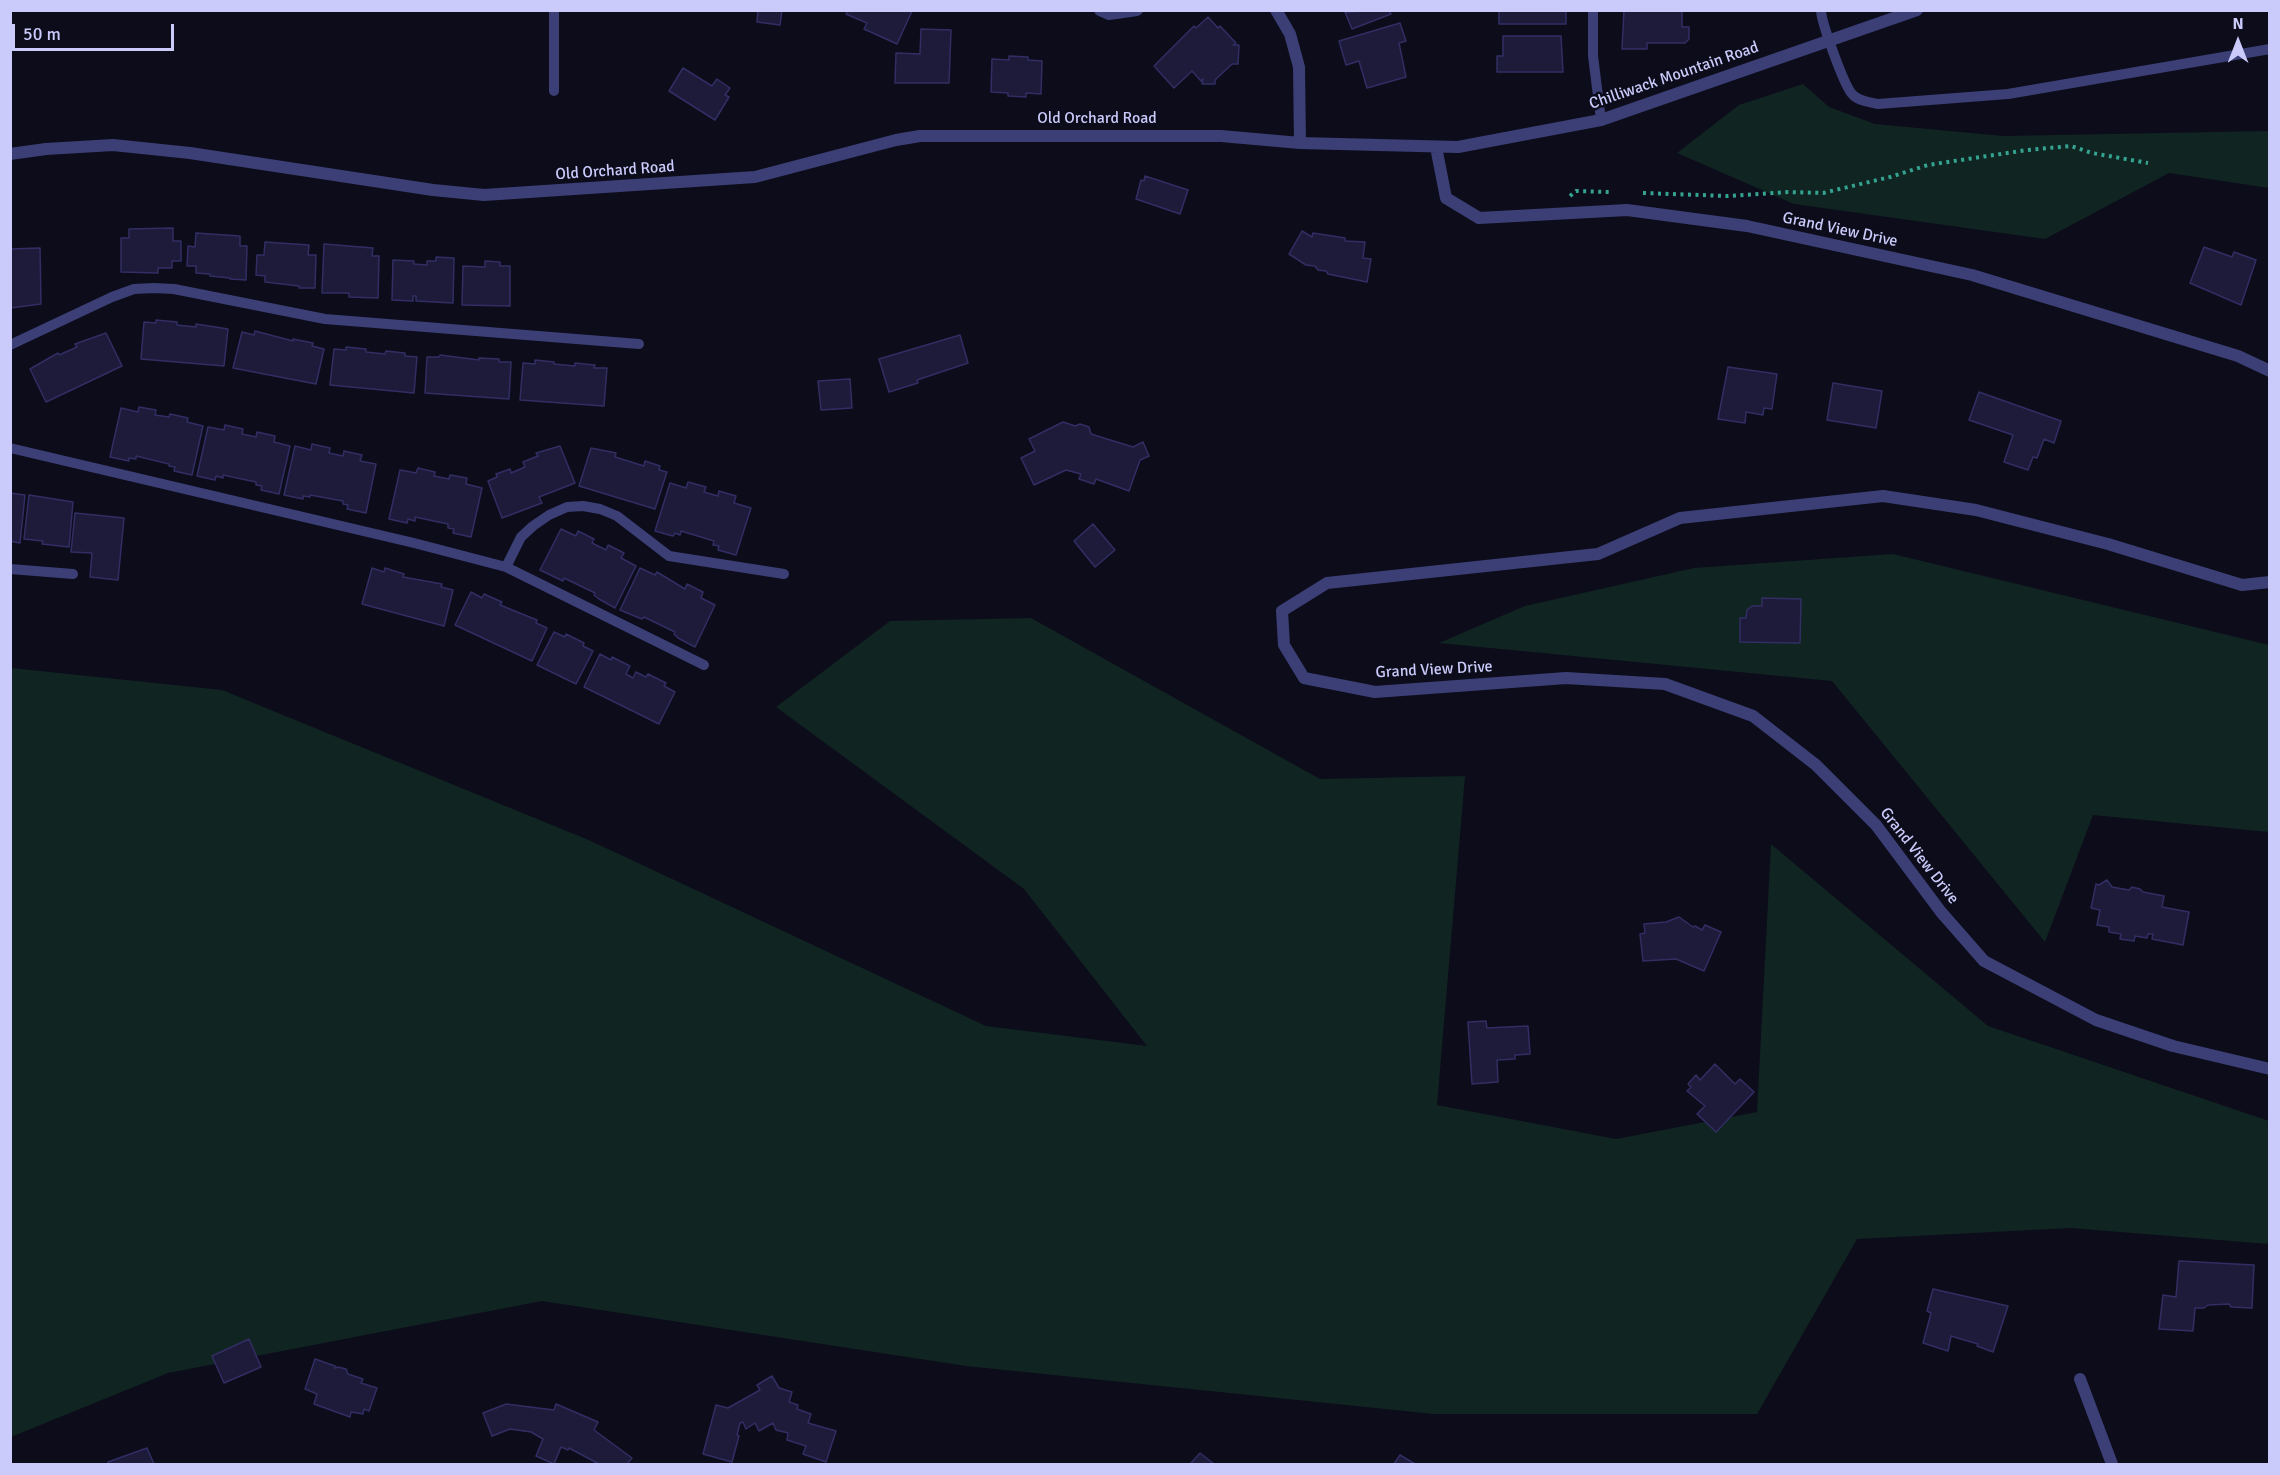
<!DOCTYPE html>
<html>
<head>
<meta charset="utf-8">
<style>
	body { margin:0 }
	#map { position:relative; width:2280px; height:1475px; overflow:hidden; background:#0d0c1b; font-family:Signika,sans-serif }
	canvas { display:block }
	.frame { position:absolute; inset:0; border:12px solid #cacafb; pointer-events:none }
	.north { position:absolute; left:2208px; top:12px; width:60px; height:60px; -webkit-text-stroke:4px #0d0c1b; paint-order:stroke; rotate:0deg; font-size:16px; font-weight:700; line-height:24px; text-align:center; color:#cacafb }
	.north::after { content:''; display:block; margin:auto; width:21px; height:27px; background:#cacafb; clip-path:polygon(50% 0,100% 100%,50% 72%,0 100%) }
	.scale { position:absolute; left:12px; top:24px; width:162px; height:27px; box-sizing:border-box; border:3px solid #cacafb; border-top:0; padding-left:8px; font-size:18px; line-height:21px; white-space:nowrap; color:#cacafb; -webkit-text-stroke:4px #0d0c1b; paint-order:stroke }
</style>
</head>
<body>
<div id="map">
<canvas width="2280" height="1475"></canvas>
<div class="frame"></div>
<div class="north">N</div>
<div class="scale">50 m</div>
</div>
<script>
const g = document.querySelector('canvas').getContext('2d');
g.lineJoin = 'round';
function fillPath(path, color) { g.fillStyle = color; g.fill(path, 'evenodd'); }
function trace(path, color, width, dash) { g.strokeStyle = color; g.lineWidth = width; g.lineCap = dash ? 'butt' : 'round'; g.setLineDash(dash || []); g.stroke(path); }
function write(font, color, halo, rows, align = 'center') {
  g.font = font + ' Signika,sans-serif'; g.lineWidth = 5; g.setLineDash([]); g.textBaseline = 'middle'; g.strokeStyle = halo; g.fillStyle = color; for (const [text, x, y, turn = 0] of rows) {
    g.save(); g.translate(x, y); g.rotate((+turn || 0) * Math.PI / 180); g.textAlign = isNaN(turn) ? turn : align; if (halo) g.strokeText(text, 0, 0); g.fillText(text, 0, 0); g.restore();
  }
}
fillPath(new Path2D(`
	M1803 84 1829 107 1875 124 2003 136 2269 131V188L2169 173 2045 239 1794 204 1677 153 1739 105Z
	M1893 554 2269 645V832L2093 815 2045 942 1832 681 1439 643 1525 606 1694 568Z
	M1031 618 1320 779 1465 776 1437 1105 1616 1139 1757 1112 1771 844 1988 1026 2269 1121V1244L2070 1228 1857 1239 1757 1414H1434L966 1366 542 1301 168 1373 11 1437V668L222 690 591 841 986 1026 1147 1046 1024 889 776 707 890 621Z`), '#102421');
const building = new Path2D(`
	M758 10H782L780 25 757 22Z
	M848 10H910L912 11 897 44 864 29 867 23 846 14Z
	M1389 10 1391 14 1352 29 1345 12Z
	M1499 10H1566V24H1499Z
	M1624 10H1682V27H1689V39L1685 43H1647V49H1622Z
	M1208 17 1218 28 1220 26 1236 43 1233 45H1239L1238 64H1232L1215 80V84H1202L1203 79 1201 81 1192 71 1174 88 1154 66 1194 26 1196 28Z
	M1400 23 1406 41 1399 43 1406 77 1367 88 1359 61 1346 65 1339 41Z
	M921 29 951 30 949 83H895L896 53 920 54Z
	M1503 36H1561L1563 72H1497V56H1503Z
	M1009 56 1028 57V60L1042 61 1041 94 1026 93V97L1008 96V93L991 92 992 59 1009 60Z
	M683 68 712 86 717 79 730 88 725 95 729 97 715 120 669 91Z
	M1145 176 1188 190 1180 214 1136 199 1141 180 1144 181Z
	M173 228V241H181V261H172V268H158V273L121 272V238H129V229Z
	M1302 231 1312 237 1313 233 1345 238V241L1365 242 1363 258 1371 259 1367 282 1328 274 1326 271 1318 270 1315 266 1306 265 1289 254Z
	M196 233 240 236V246H247L246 280 230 279V278L210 276V274L196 273V266H187L188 246 195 247Z
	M265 242 309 245 308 255H316L315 288H299V286L265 282V276L256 275 257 255H264Z
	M324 244 373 248 372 256H379L378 298 349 297V293H322Z
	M2204 247 2232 257 2234 252 2256 260 2241 305 2190 283Z
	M40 248 41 304 10 308V249Z
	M436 257 454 258 453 303 416 301V296H413V301L392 300 393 260 414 261V264L427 265V261H436Z
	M485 261 500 262V266H510V306L462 305 463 266 485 267Z
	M156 320 177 322V325L196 327V324L228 329 224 366 141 359 144 322 156 323Z
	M255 331 293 341V339L313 343 312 346 324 349 316 384 233 368 242 332 254 335Z
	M106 333 122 366 46 402 30 369 58 353 59 355 77 347 75 344Z
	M960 335 968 363 917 380 918 383 889 392 879 359Z
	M346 347 366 349V352L385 354 386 351 405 353V356L417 357 414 393 330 385 334 349 346 350Z
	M440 355 479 360V358L499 359V362H511L509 399 425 393 427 357H439Z
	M535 360 554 362V364L575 366V363L595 365 594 368H607L604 406 520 400 523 363 535 364Z
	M1728 367 1777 374 1772 409 1764 408 1763 415 1746 412 1745 423 1718 419Z
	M850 379 852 408 821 410 818 381Z
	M1833 383 1882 391 1876 428 1827 420Z
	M1979 392 2061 421 2054 443 2044 439 2037 458 2033 457 2028 470 2004 462 2013 435 1969 420Z
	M139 407 156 410 155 415 169 417 170 414 188 418 187 422 203 426 192 475 174 471 175 467 169 466V464L136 456V459L129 458V461L110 457 121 408 138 412Z
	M1063 422 1075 426 1080 424 1089 427 1091 434 1133 447 1143 442 1149 456 1140 460 1129 491 1096 479 1094 484 1079 479 1081 474 1066 470 1034 485 1021 458 1035 451 1029 439Z
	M225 425 243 429 242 434 256 437 257 432 275 436 274 442 290 446 279 494 261 490 262 486 256 485V482L223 475V478L216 476 215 480 197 476 208 427 224 430Z
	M312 444 330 448 329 453 343 456 344 451 362 455 360 461 376 464 366 513 347 509 348 505 343 504V501L310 495V497L303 496V499L284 495 295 446 311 450Z
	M560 446 575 483 539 497 542 503 502 518 488 481 497 477 496 474 510 469 511 473 525 467 523 462 538 456 536 453Z
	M591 448 616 453 615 457 644 466 645 461 660 466 659 470 667 472 655 509 579 486Z
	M418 468 435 472 434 476 449 479 450 475 467 478 466 484 482 488 471 537 453 533 454 529 448 528V524L415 517V521L408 519 407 523 389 519 400 470 416 473Z
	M688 482 706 487 704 492 718 496 719 491 736 496 734 503 751 508 736 555 718 550 719 546 713 545 714 541 681 531 680 535 675 533 673 536 655 531 670 483 686 488Z
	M10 493 25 495 20 543 10 541Z
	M29 495 73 502 69 547 42 544 43 541 24 539Z
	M75 513 124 518 118 580 90 577 92 553 71 552Z
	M1093 524 1115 550 1095 567 1074 541Z
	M561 529 576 536 578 531 594 539 592 543 606 550 608 545 624 553 621 558 636 566 615 608 599 599 594 595 595 593 564 578 563 581 540 570Z
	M372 568 384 572 385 568 404 574 403 577 442 584 441 587 453 590 444 626 362 604Z
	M640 568 655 575 657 572 685 589 687 584 703 592 701 598 715 605 695 647 678 638 674 634 675 632 644 617 642 619 637 617 620 610Z
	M471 592 482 598 484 594 502 602 500 605 537 620 536 623 547 628 532 661 455 625Z
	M1762 598 1801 599 1800 643 1740 642V618H1746L1747 610 1752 606H1762Z
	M554 632 565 637 566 634 584 643 583 646 593 651 576 684 537 665Z
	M600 654 611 660 612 657 630 666 626 674 633 678 636 672 646 677 648 674 666 683 664 686 675 692 659 724 584 687Z
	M2107 880 2112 887 2129 890 2132 887 2140 889 2143 892 2164 896 2162 907 2189 912 2183 945 2152 939 2153 934H2148L2147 938 2135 936 2134 941 2120 939 2121 934 2109 932V927L2097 925 2100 910 2091 908 2096 884 2099 885Z
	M1679 917 1693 927 1695 926 1702 930 1705 925 1721 932 1704 971 1676 959 1643 961 1640 934 1645 933 1644 924 1666 922Z
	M1486 1021 1487 1028 1528 1026 1530 1054 1515 1055V1059L1497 1060 1498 1082 1472 1084 1468 1022Z
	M1715 1064 1735 1084 1740 1079 1754 1092 1716 1132 1697 1114 1705 1106 1687 1091 1691 1087 1688 1084 1696 1075 1700 1080Z
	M2179 1261 2254 1265 2252 1308 2231 1307 2229 1304 2208 1305 2204 1308H2195L2193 1331 2159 1329 2163 1295 2176 1297Z
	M1933 1289 2008 1306 1993 1352 1977 1346 1978 1344 1951 1336 1948 1351 1923 1343 1931 1313 1927 1311Z
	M249 1339 261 1367 224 1383 212 1356Z
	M315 1359 335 1366V1368L338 1367 346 1369 348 1374 363 1379 361 1383 377 1388 369 1411 364 1409 363 1414 351 1412 350 1417 314 1404 317 1394 305 1389Z
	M772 1376 779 1388 792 1392 789 1402 798 1405 797 1409 811 1414 808 1423 836 1431 826 1462 803 1454 806 1446 787 1440 788 1433 776 1430 773 1423 759 1431 755 1423 746 1429 743 1422 740 1423 737 1435 739 1436 732 1462 703 1454 716 1405 728 1408 760 1390 757 1385Z
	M506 1404 554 1410 556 1404 598 1422 594 1430 632 1458 627 1464H599L569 1448 568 1450 561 1447 554 1464 536 1456 543 1439 531 1432 510 1429 492 1436 483 1413Z
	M147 1448 154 1464H109L108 1462Z
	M1200 1453 1214 1464H1190Z
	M1400 1455 1415 1464H1394Z`);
fillPath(building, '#1d1a3a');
trace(building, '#322e64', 1.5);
trace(new Path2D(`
	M1643 193 1728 196 1788 192 1823 193 1890 177 1928 165 2027 150 2071 146 2092 153 2148 163
	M1570 196 1576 191 1609 192`), '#35a391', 4, [3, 4.5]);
trace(new Path2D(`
	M1593 10V56L1601 120
	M1821 10C1821 22 1844 85 1852 94 1858 101 1869 102 1878 104L2008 94 2270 49
	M554 91V10
	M10 345 112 297 134 289 154 288 174 289 325 319 639 344
	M10 448 414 543 506 567 704 665
	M506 567 521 537 533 526 549 515 567 507 583 506 600 509 617 516 669 556 784 574
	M10 569 73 574`), '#3b3f76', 10);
trace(new Path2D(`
	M1100 10 1109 14 1137 10
	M1276 10 1290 34 1299 67 1300 143
	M1436 147 1446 198 1479 218 1627 210 1747 226 1972 275 2238 356 2270 371
	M10 154 46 149 113 145 190 153 433 190 484 195 755 177 896 140 920 136H1221L1300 143 1458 147 1601 120 1917 10
	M2270 582 2242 585 2108 544 1976 510 1883 496 1680 518 1598 554 1327 583 1282 611 1284 645 1304 678 1375 692 1566 678 1665 684 1753 716 1816 765 1876 825 1941 912 1984 961 2096 1020 2173 1046 2270 1069
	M2080 1379 2112 1464`), '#3b3f76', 12);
write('16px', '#cacafb', '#0d0c1b', [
	["Chilliwack Mountain Road",1674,76,-19],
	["Old Orchard Road",1097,119],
	["Old Orchard Road",615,171,-4],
	["Grand View Drive",1840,230,12],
	["Grand View Drive",1434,670,-3],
	["Grand View Drive",1919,856,52]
]);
</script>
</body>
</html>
